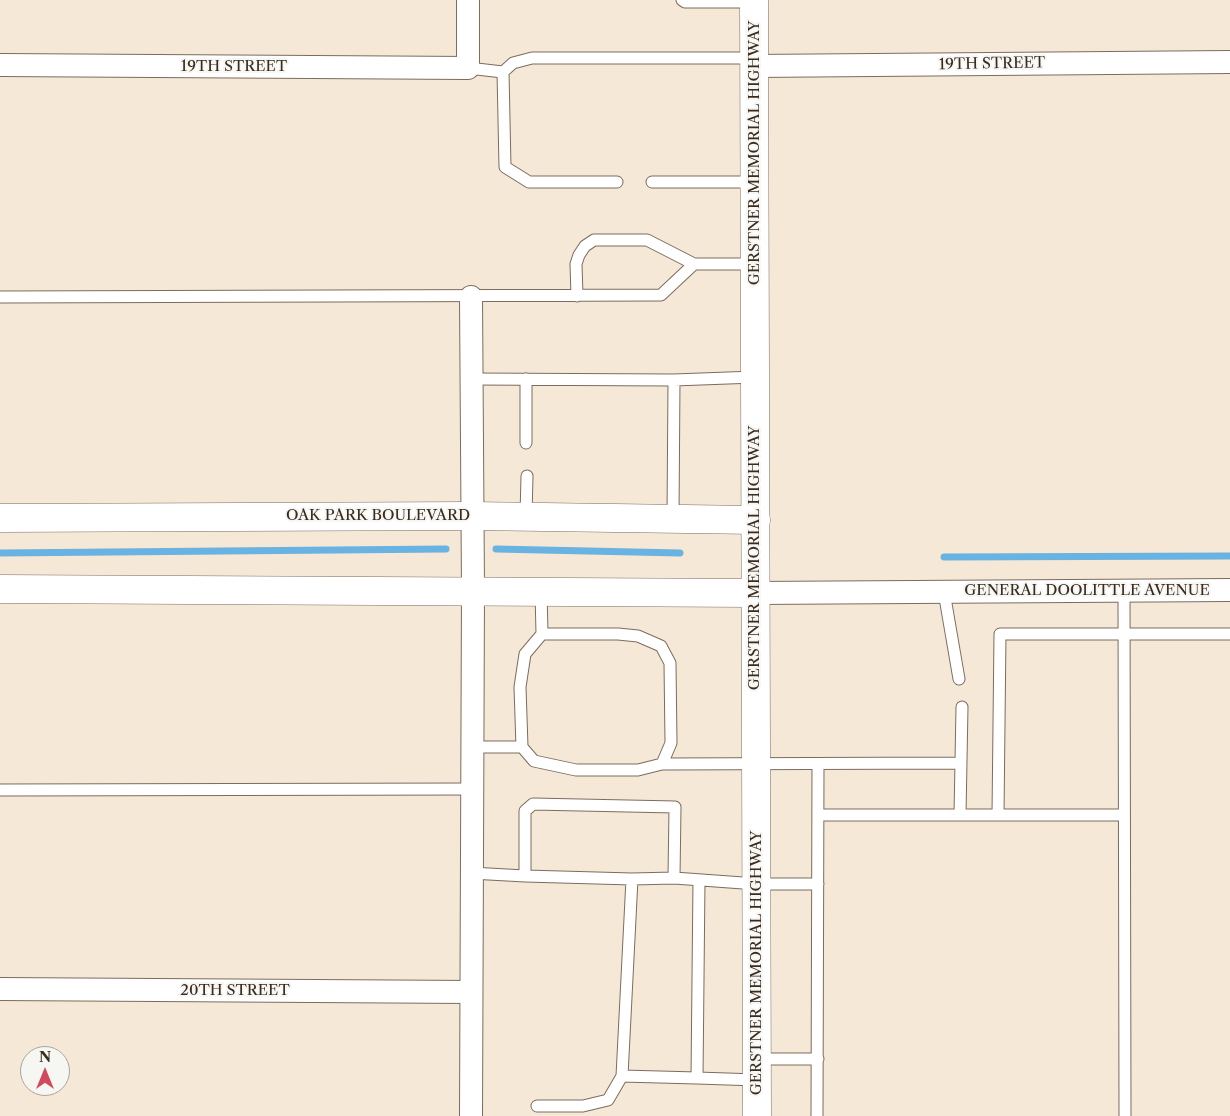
<!DOCTYPE html>
<html>
<head>
<meta charset="utf-8">
<style>
	body { margin:0 }
	#map { position:relative; width:1230px; height:1116px; overflow:hidden; background:#f5e8d7; font-family:"Libre Caslon Text",serif }
	canvas { display:block }
	.north { position:absolute; left:20px; top:1046px; width:50px; height:50px; box-sizing:border-box; background:#f6f6f2; border:1px solid #aba49d; border-radius:50%; rotate:0deg; font-size:14px; font-weight:700; line-height:20px; text-align:center; color:#3b2a1e }
	.north::after { content:''; display:block; margin:auto; width:18px; height:22px; background:#d1495b; clip-path:polygon(50% 0,100% 100%,50% 72%,0 100%) }
</style>
</head>
<body>
<div id="map">
<canvas width="1230" height="1116"></canvas>
<div class="north">N</div>
</div>
<script>
const g = document.querySelector('canvas').getContext('2d');
g.lineJoin = 'round';
function trace(path, color, width, dash) { g.strokeStyle = color; g.lineWidth = width; g.lineCap = dash ? 'butt' : 'round'; g.setLineDash(dash || []); g.stroke(path); }
function write(font, color, halo, rows, align = 'center') {
  g.font = font + ' "Libre Caslon Text",serif'; g.lineWidth = 4; g.setLineDash([]); g.textBaseline = 'middle'; g.strokeStyle = halo; g.fillStyle = color; for (const [text, x, y, turn = 0] of rows) {
    g.save(); g.translate(x, y); g.rotate((+turn || 0) * Math.PI / 180); g.textAlign = isNaN(turn) ? turn : align; if (halo) g.strokeText(text, 0, 0); g.fillText(text, 0, 0); g.restore();
  }
}
trace(new Path2D(`
	M496 549 680 553
	M0 553 446 549
	M944 557 1230 556`), '#68b3e1', 7);
const lane = new Path2D(`
	M682 0 685 2H754
	M468 68 503 72 513 63 532 58H754
	M503 72 505 167 529 182H617
	M652 182H755
	M577 296 576 264 579 255 585 246 594 240H647L694 264
	M0 297 661 295 694 264H755
	M472 379 674 380 673 518
	M526 379V443
	M674 380 755 377
	M526 516 527 476
	M541 591 542 634 525 654 520 687 522 747 534 761 576 770H638L662 764 671 743 670 663 661 646 638 636 618 634H542
	M1124 591 1125 1116
	M944 592 959 679
	M472 747H522
	M662 764 960 763
	M0 790 472 789
	M818 815H1124
	M960 815 962 707
	M998 815 1000 634H1230
	M471 873 525 876V811L533 804 675 807 674 878 757 884H818
	M525 876 632 879 622 1076 697 1078
	M632 879 674 878
	M699 880 697 1078 757 1080
	M757 1059H818
	M537 1106H583L608 1100 622 1076
	M817 1116 818 764`);
const street = new Path2D(`
	M0 65 468 68V0
	M754 66 1230 62
	M755 593 1230 590
	M0 989 470 992
	M471 1116 473 590 471 297`);
const secondary = new Path2D(`
	M0 518 472 516 756 520
	M0 589 755 593`);
const primary = new Path2D(`
	M754 0 757 1116`);
trace(lane, '#7c6c5f', 13);
trace(street, '#7c6c5f', 24);
trace(secondary, '#7c6c5f', 29);
trace(primary, '#7c6c5f', 29);
trace(lane, '#fff', 11);
trace(street, '#fff', 22);
trace(secondary, '#fff', 28);
trace(primary, '#fff', 28);
write('15px', '#3b2a1e', '#f6f6f2', [
	["19TH STREET",992,64,-1],
	["19TH STREET",234,67],
	["GERSTNER MEMORIAL HIGHWAY",755,153,-90],
	["OAK PARK BOULEVARD",378,516],
	["GERSTNER MEMORIAL HIGHWAY",755,558,-90],
	["GENERAL DOOLITTLE AVENUE",1087,591],
	["GERSTNER MEMORIAL HIGHWAY",757,963,-90],
	["20TH STREET",235,991]
]);
</script>
</body>
</html>
